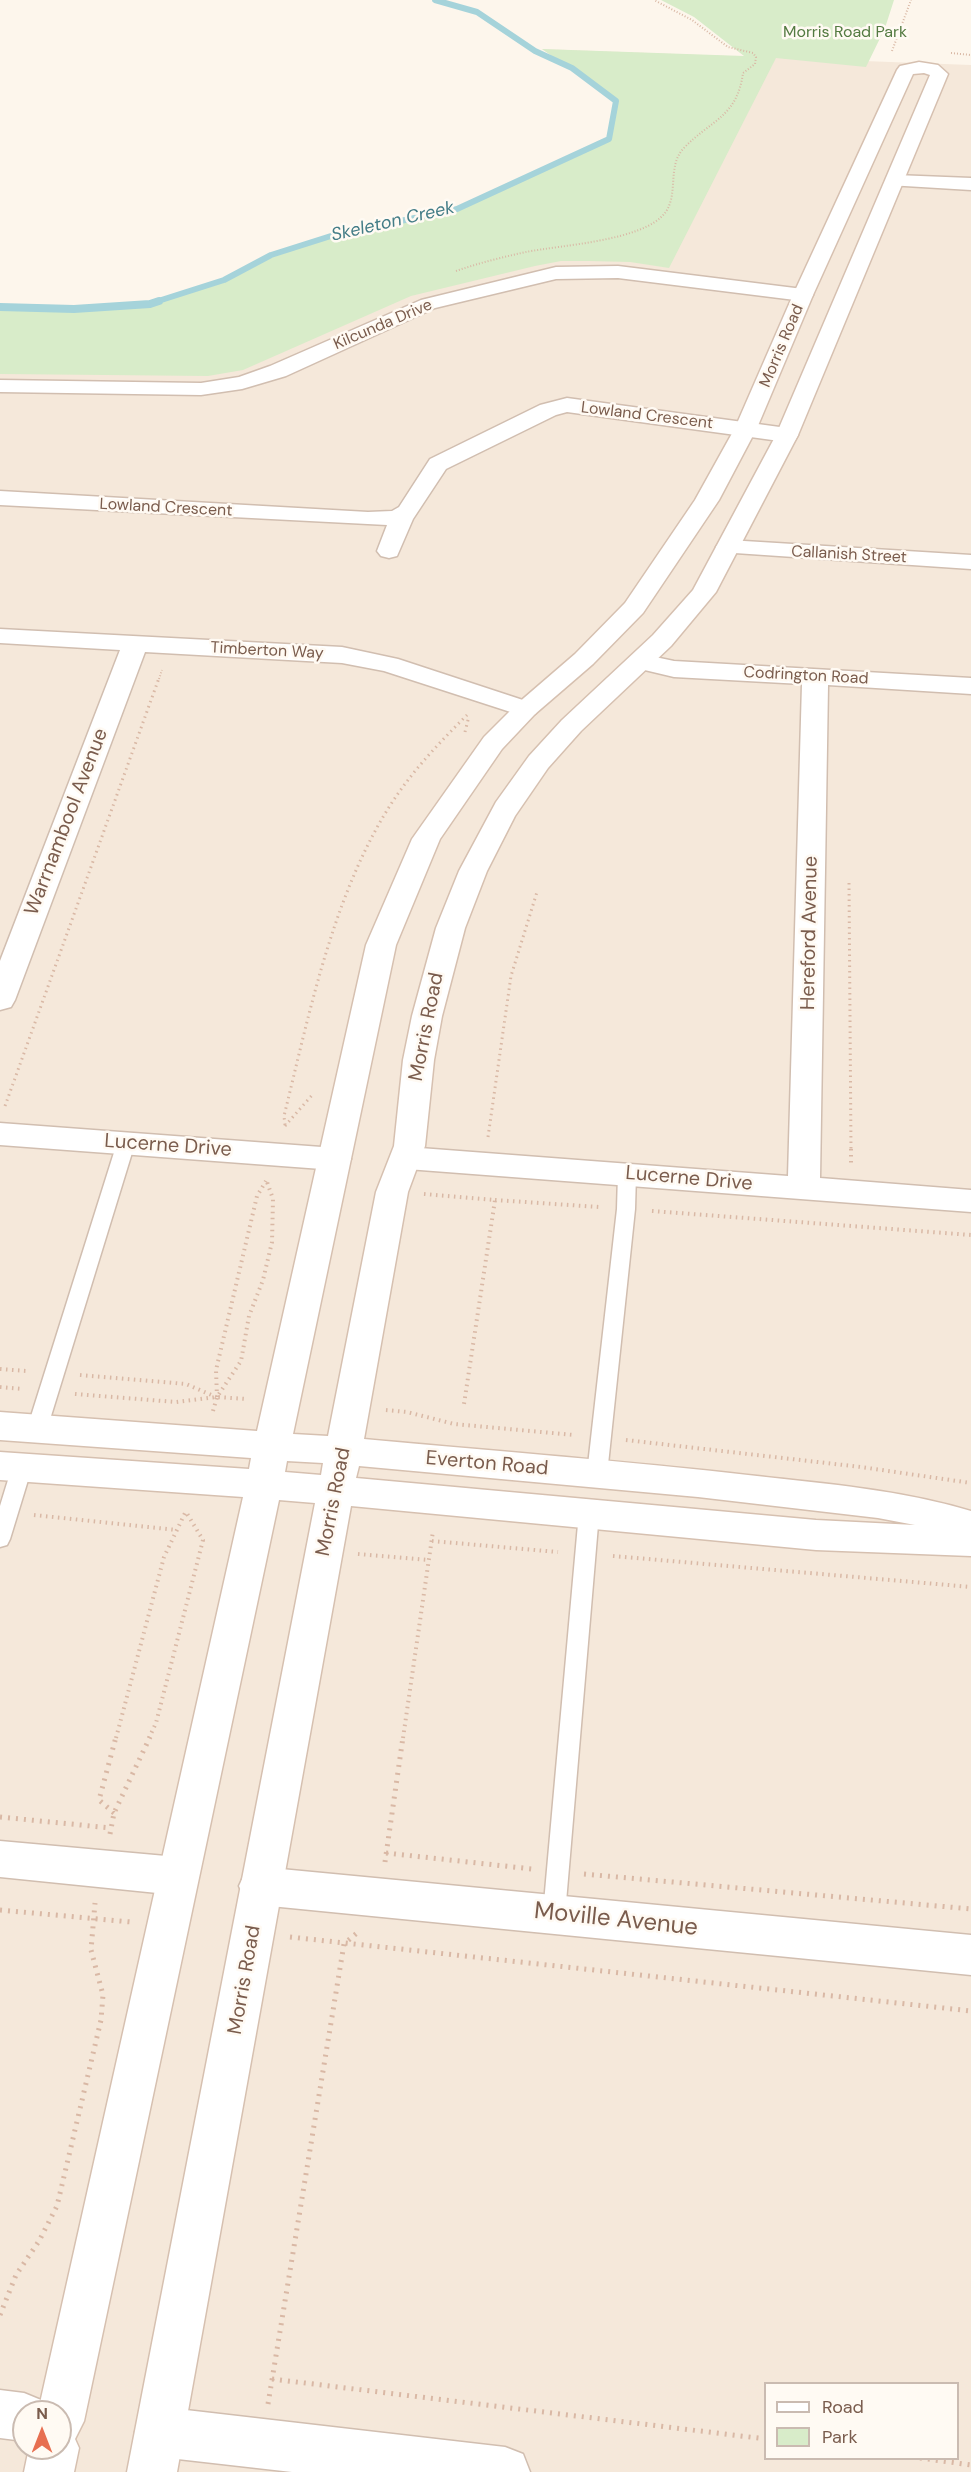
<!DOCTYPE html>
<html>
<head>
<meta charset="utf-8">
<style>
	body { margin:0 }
	#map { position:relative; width:971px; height:2472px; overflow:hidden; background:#fdf6ec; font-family:"DM Sans",sans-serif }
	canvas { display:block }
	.legend { position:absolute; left:764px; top:2382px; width:195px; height:78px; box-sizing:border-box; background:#fffaf3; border:2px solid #cabbb1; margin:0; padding:8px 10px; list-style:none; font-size:18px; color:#7a5c4d }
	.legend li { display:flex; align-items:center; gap:12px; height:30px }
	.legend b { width:30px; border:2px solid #cabbb1 }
	.north { position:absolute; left:12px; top:2400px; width:60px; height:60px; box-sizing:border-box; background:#fffaf3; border:2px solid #cabbb1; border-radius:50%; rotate:0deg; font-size:16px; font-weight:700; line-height:24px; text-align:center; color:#7a5c4d }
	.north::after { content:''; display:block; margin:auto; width:21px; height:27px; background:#e76f51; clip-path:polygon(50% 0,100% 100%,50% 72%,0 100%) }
</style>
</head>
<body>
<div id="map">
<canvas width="971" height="2472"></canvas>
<ul class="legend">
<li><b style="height:8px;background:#fff"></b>Road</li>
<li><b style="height:16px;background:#d8ecc9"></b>Park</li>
</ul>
<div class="north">N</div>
</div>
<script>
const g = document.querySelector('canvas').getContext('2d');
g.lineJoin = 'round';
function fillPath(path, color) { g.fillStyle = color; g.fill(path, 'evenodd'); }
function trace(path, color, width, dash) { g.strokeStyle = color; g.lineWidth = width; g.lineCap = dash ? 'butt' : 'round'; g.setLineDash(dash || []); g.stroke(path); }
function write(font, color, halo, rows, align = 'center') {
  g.font = font + ' "DM Sans",sans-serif'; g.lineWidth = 5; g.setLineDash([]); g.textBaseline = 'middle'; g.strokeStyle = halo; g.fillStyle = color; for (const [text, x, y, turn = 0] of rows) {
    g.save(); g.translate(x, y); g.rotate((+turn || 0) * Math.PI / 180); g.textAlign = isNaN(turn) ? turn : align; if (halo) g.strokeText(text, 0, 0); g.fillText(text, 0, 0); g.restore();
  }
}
fillPath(new Path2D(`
	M542 49 971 65V2472H0V307L74 309 150 304 224 280 271 255 334 235 457 209 609 139 616 101ZM766 2384H958V2458H766ZM24 2412H60V2448H24Z`), '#f5e8da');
fillPath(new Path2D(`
	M661 0H894L885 28 866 67 776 58 669 268 630 262 589 261H561L535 266 411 296 243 370 208 376 0 374V307L74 309 150 304 224 280 271 255 334 235 457 209 609 139 616 101 542 49 744 56 694 17Z`), '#d8ecc9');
trace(new Path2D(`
	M155 302 224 280 271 255 334 235 457 209 609 139 616 101 572 68 535 51 477 12 435 0`), '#a5d3da', 6);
trace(new Path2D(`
	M0 307 74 309 150 304 159 301`), '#a5d3da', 8);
const lane = new Path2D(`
	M126 1137 132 1139 135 1143 47 1429 44 1434 37 1436 30 1434 27 1429 117 1143 120 1139Z
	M627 1168 633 1170 636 1174 635 1209 607 1474 604 1479 597 1482 590 1479 587 1474 617 1209 618 1174 621 1170Z
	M22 1459 29 1462 32 1467 10 1539 7 1545 0 1547V1506L12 1467 15 1462Z
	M589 1505 596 1507 599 1513 565 1914 562 1921 554 1924 546 1921 543 1914 579 1513 582 1507Z`);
const street = new Path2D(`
	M895 175 971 178V190L888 185 886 181 888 177Z
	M618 266 803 289 810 291 813 295 810 299 803 301 618 278 556 279 435 308 286 376 242 389 201 395 0 392V380L201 383 239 377 270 366 421 300 556 267Z
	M567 398 787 428 795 430 798 435 795 440 787 442 567 412 556 415 446 469 413 519 397 556 389 558 381 556 377 551 387 525 0 505V491L368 512 392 511 399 507 430 459 540 405Z
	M728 540 971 555V569L720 552 716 547 720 542Z
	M0 629 342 647 398 659 535 704 539 709 535 714 526 717 384 671 342 663 145 652 15 1000 11 1007 0 1010V961L120 650 0 643Z
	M641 654 674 661 971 678V694L828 685 820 1178 971 1190V1212L407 1169 396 1166 391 1158 396 1150 407 1147 788 1176 802 684 674 677 632 667 628 662 632 657Z
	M0 1123 335 1148 346 1151 351 1159 346 1167 335 1170 0 1145Z
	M0 1841 177 1857 192 1863 198 1876 192 1889 177 1895 0 1877Z
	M260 1867 971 1935V1975L260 1905 245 1899 239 1886 245 1873Z
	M0 2390 24 2393 41 2400 46 2412H24V2441L0 2438Z
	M160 2407 505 2447 523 2454 530 2472H292L160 2457 143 2449 135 2432 143 2415Z`);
const secondary = new Path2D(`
	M919 62 938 65 948 74 798 435 716 592 671 646 581 731 548 768 515 816 487 871 465 928 442 1016 434 1060 425 1146 408 1192 364 1439C495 1451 626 1461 757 1476 829 1484 901 1490 971 1511V1556L816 1550 351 1506 177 2472H127L315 1503 279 1500 84 2421 75 2439 79 2448 74 2472H24L29 2448H60V2412H38L243 1497 0 1480V1452L249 1469 251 1458 0 1440V1412L257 1431 366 945 412 839 484 737 517 704 575 654 625 603 695 500 735 428 793 295 897 70 900 66ZM924 73 930 75 776 435 693 590 653 635 562 720 529 756 496 802 459 871 436 928 412 1016 403 1060 394 1146 376 1192 328 1436 293 1434 396 945 440 839 502 749 535 714 593 664 643 613 719 500 757 428 813 295 913 74ZM287 1461 323 1463 321 1475 285 1472ZM359 1466 698 1497 878 1518 915 1525 816 1520 356 1478Z`);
trace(lane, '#d1beb0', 3);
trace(street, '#d1beb0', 3);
trace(secondary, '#d6c0b0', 3);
trace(new Path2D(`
	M892 51 911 0
	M951 53 971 55
	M456 271C479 263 503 257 526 252 561 245 643 241 665 213 679 194 667 167 683 149 710 120 737 118 743 73L755 64 756 57 753 53 728 47 692 20 654 0
	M159 679 162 670`), '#d9b8a5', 2, [1, 2]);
trace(new Path2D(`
	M465 732 469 716
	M849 883 851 1150
	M5 1106 159 678
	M285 1125 284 1116C310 1011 334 889 395 798 416 767 441 741 467 715
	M285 1126 313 1094
	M488 1137 511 976 537 892`), '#d9b8a5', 3, [1.5, 4]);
trace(new Path2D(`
	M851 1149V1165
	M424 1194 495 1200 464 1404
	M495 1200 599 1207
	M652 1211 971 1235
	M0 1369 27 1371
	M80 1375 186 1384 216 1397
	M0 1387 23 1389
	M75 1394 176 1402 217 1397 247 1399
	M217 1397 216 1370 257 1196 266 1181
	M386 1410 407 1412 454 1424 574 1435
	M213 1411 217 1397 241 1361 249 1316 263 1280 272 1242 273 1199 267 1182
	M626 1440 861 1467 971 1483
	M34 1515 177 1530
	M432 1541 558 1552
	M358 1554 429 1560
	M613 1556 971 1587
	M116 1738 164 1557 186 1511
	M149 1738 156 1723 203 1540 186 1512
	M403 1738 433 1531`), '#d9b8a5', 4, [1.5, 4.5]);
trace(new Path2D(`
	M114 1813 99 1800 116 1737
	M0 1817 111 1828
	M110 1834 114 1813 150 1737
	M386 1853 532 1869
	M385 1862 403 1737
	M584 1874 971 1909
	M0 1910 131 1922
	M290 1937 971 2011
	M0 2315 16 2275 39 2241 57 2206 101 2020 103 1995 91 1950 95 1903
	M272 2379 766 2439
	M268 2404 344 1944 358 1932
	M920 2458 971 2465`), '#d9b8a5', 5, [2, 6]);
fillPath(lane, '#fff');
fillPath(street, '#fff');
fillPath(secondary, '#fff');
write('16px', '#537a41', '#fffaf3', [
	["Morris Road Park",845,33]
]);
write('16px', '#7a5c4d', '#fffaf3', [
	["Kilcunda Drive",383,325,-23],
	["Morris Road",782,346,-67],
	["Lowland Crescent",647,416,7],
	["Lowland Crescent",166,508,3],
	["Callanish Street",849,555,3],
	["Timberton Way",267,651,3],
	["Codrington Road",806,676,3]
]);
write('italic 18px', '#437c86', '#fffaf3', [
	["Skeleton Creek",393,222,-13]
]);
write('20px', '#7a5c4d', '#fffaf3', [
	["Warrnambool Avenue",67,822,-69],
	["Hereford Avenue",810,933,-89],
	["Morris Road",427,1027,-79],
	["Lucerne Drive",168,1146,4],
	["Lucerne Drive",689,1179,5],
	["Everton Road",487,1464,5],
	["Morris Road",334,1502,-79],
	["Morris Road",245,1980,-80]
]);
write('24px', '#7a5c4d', '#fffaf3', [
	["Moville Avenue",616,1920,6]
]);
</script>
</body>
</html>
